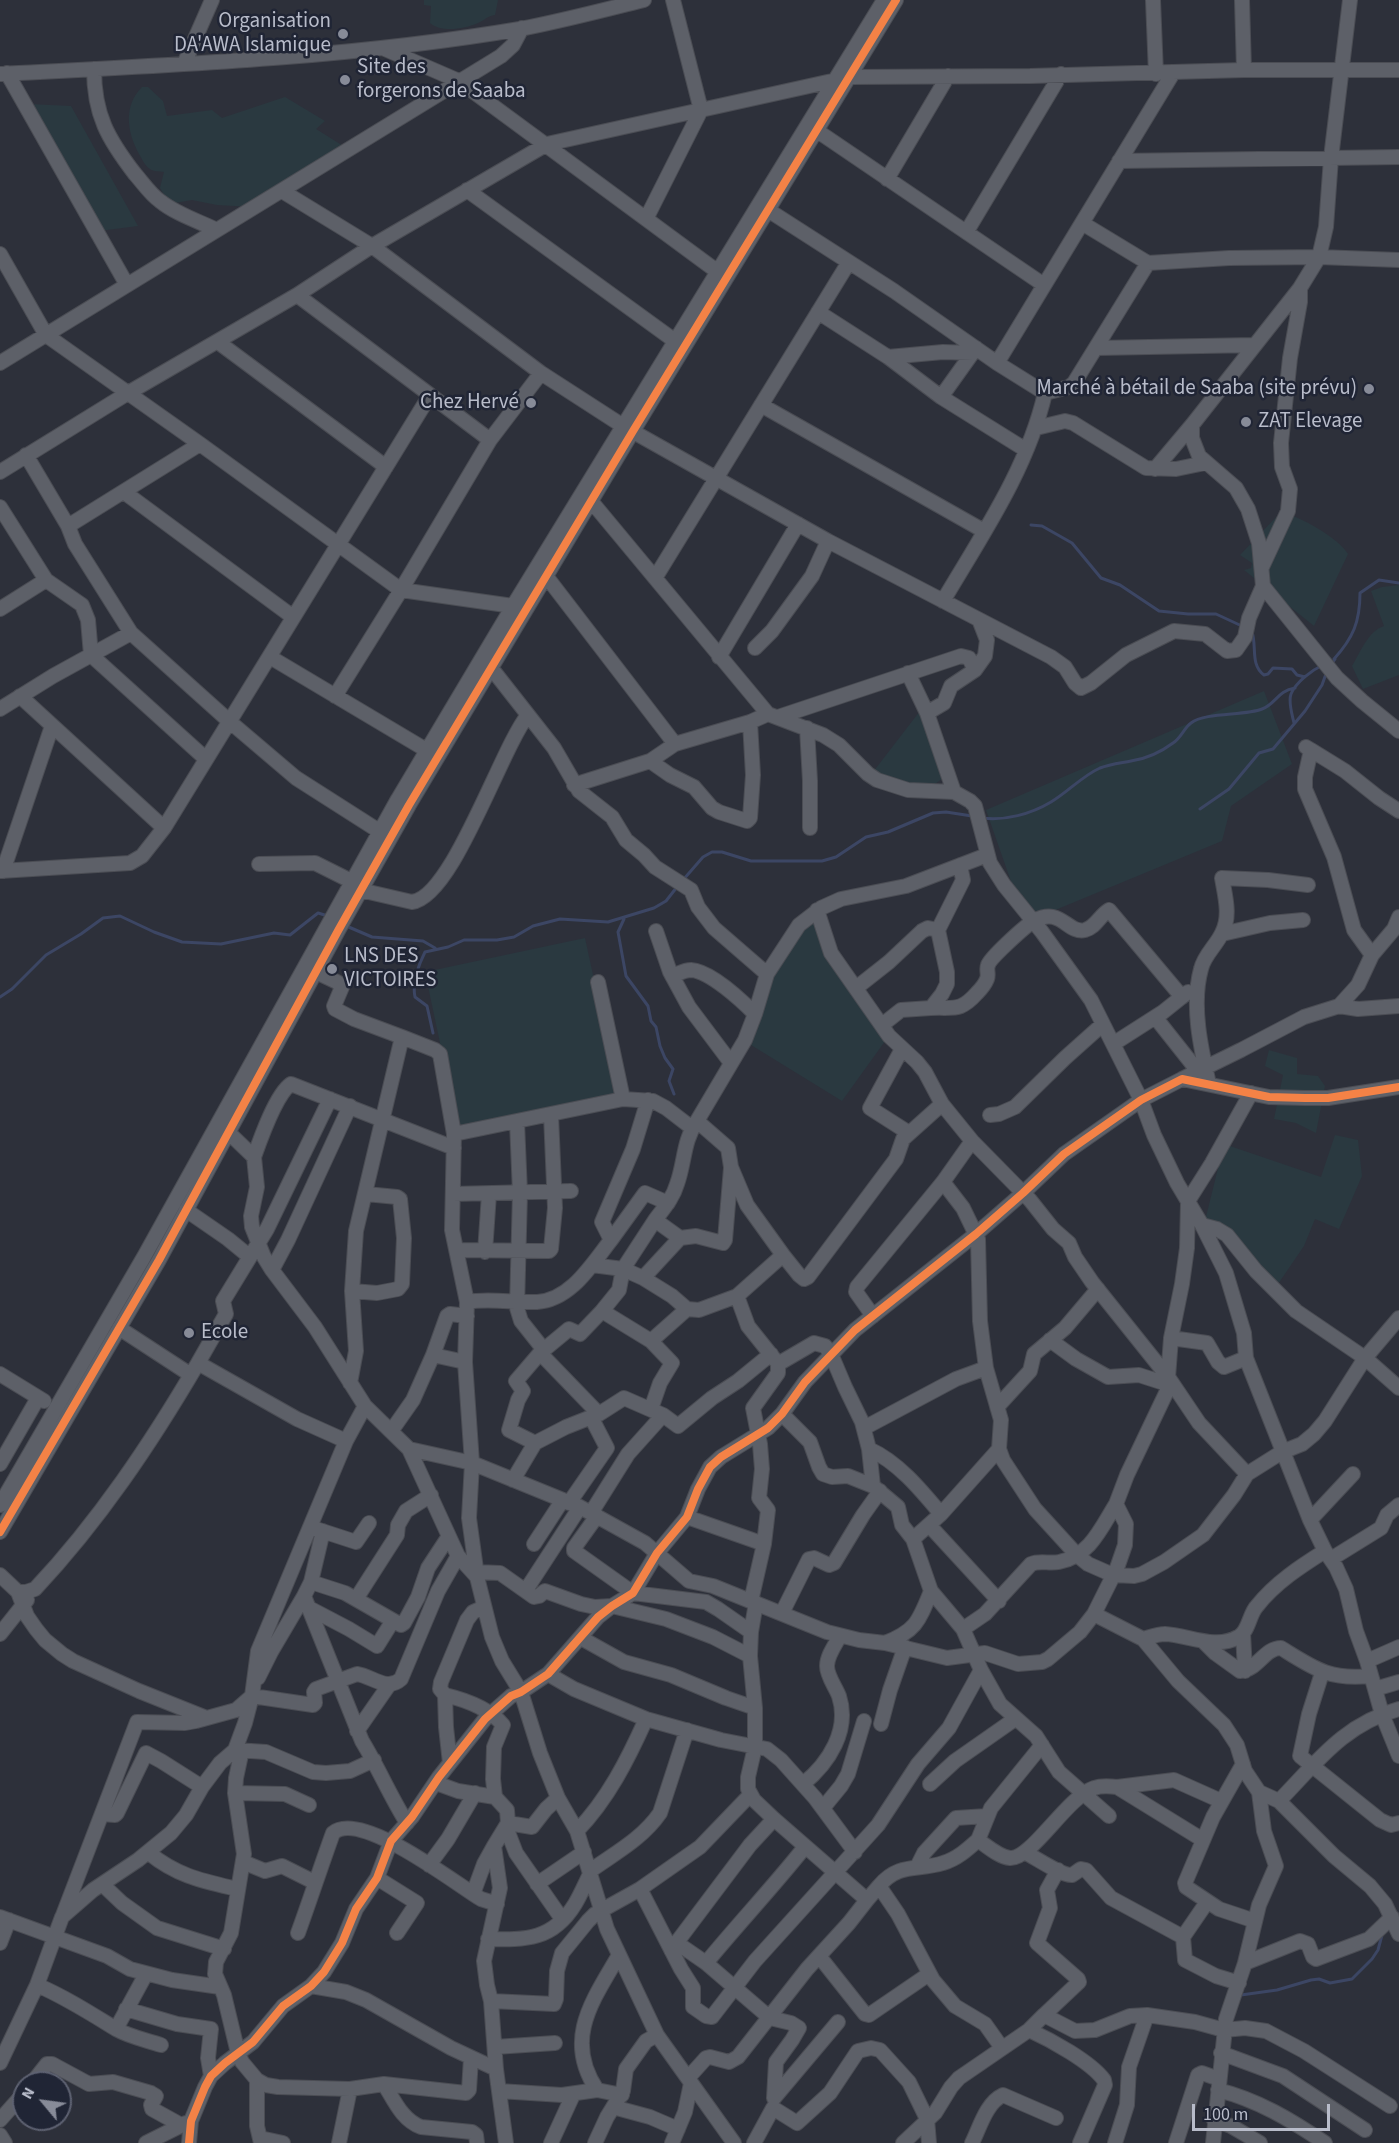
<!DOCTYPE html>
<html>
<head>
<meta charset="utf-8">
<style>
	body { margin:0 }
	#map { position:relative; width:1399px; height:2143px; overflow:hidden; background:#2d303a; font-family:"Source Sans 3",sans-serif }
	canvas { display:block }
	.north { position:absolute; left:12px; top:2071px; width:60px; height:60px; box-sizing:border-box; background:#202535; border:2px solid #5d6171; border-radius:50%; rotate:299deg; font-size:16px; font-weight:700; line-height:24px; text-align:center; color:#b8bcca }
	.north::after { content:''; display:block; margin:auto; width:21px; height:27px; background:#878b98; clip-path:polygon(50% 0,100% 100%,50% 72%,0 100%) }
	.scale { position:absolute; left:1192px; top:2104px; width:138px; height:27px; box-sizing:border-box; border:3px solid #b8bcca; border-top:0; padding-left:8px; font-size:18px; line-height:21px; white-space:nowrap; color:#b8bcca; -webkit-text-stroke:4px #202535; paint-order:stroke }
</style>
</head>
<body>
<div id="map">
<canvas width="1399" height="2143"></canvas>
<div class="north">N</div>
<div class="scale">100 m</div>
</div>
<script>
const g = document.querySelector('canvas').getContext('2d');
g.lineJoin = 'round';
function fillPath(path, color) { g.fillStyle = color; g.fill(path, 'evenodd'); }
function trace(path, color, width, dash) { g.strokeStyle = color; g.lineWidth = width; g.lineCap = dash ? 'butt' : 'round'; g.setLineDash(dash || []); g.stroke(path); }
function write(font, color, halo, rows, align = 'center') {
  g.font = font + ' "Source Sans 3",sans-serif'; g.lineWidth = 5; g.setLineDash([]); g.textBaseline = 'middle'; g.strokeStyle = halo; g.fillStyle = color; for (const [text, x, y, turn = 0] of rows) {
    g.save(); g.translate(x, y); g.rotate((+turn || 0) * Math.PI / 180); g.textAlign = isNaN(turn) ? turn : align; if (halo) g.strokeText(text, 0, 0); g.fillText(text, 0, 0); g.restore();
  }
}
fillPath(new Path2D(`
	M424 0H498L495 15C487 16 485 20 478 23 465 29 441 33 430 23L431 6 424 5Z
	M142 87H148L163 101 167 116 212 110 222 118 285 97 325 121 316 129 348 149 252 207 217 205 192 200 175 203 166 198 160 188 164 172C159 171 154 172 150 169 145 166 142 159 139 154 127 132 123 106 142 87Z
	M29 104 71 106 138 226 99 231Z
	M1281 512C1299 516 1339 538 1348 554L1314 626 1244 570 1251 568 1252 563 1240 555Z
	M1399 585V675L1363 689 1352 666C1360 653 1368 631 1384 626L1371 591 1382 587Z
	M1264 691 1292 764 1231 806 1222 841 1036 918 1014 890 986 810Z
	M920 711 943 778 931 787 893 781 873 772Z
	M816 914 829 958 888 1037 842 1101 738 1037 759 984Z
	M585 938 620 1099 459 1133 425 972Z
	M1269 1050 1297 1058V1074L1318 1076 1325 1086 1316 1133 1296 1123 1274 1119 1283 1075 1265 1066Z
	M1335 1135 1358 1140 1362 1176 1339 1229 1315 1219 1304 1246 1276 1287 1204 1225 1224 1144 1321 1177Z`), '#2a3940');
trace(new Path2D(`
	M1031 525 1042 526 1072 543 1101 578 1120 585 1159 611 1188 614H1216L1244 627
	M1252 632C1257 646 1250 665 1264 675L1268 674 1273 668 1292 669 1297 675 1305 677
	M1334 659C1353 638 1360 622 1360 593L1379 580 1399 583
	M1331 665 1335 659
	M1294 723C1292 714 1288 702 1291 694 1296 682 1312 670 1323 665
	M1200 809 1229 789 1259 753 1273 749 1305 711 1322 685 1327 671
	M982 818C1005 821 1031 814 1051 802 1068 792 1082 776 1100 768 1110 764 1121 763 1131 761 1145 759 1161 752 1173 743 1181 738 1184 728 1191 723 1205 712 1245 716 1262 709 1276 704 1277 691 1295 688
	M683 880 703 857 712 852H722L751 861H822L836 857 866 837 888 832 933 813 946 812 972 816
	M624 919 618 932 626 976 648 1006 651 1021 656 1027 660 1046 665 1058 673 1069 669 1081 674 1094
	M344 925 372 937 423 941 435 948
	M0 997 12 989 46 955 81 934 103 918 120 916 154 932 182 942 221 944 274 933 290 935 318 913 328 916
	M433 1033 427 1006 415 997C412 983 419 964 425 952L448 947 464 940H497L514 937 533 926 560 919 608 922 654 908 666 901 677 887
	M1241 1995 1277 1990 1311 1980 1319 1979 1330 1983 1352 1979 1372 1959 1378 1950 1382 1935`), '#3c4664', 3);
const minor = new Path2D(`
	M1153 0 1156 74
	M1242 0 1244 70
	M385 49 459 81 718 272
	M184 64 212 0
	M94 69C94 115 108 139 135 174 143 183 150 194 160 201 176 214 198 221 217 230
	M7 73 127 285
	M0 74C174 65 349 58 520 29 562 21 604 10 644 0
	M810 126 1044 285
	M1119 161 1399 157
	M887 179 948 76
	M467 190 675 341
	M282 191 372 246 541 373 623 426 828 541 1051 657 1065 667 1075 683 1081 688 1091 683 1126 655 1174 631 1205 634 1227 651 1236 650 1245 637 1249 618 1263 586
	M768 210 894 291 997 363 1045 393 1069 387 1074 383 1148 263
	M646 219 701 110 673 0
	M1082 223 1148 263 1229 258 1319 257 1399 260
	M967 231 1061 74
	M0 254 46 335 200 444 401 590 513 606
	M297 295 490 440
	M818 312 888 357 941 397 1026 450
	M218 342 386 467
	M1097 348 1254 345
	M888 357 943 352 973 353
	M0 363 501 56 513 45 522 28
	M997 363 1173 73
	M941 397 976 348
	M761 405 984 531
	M1192 425V438L1199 456 1236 488 1248 509 1259 543 1263 586 1337 678 1362 701 1399 731
	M1036 428 1065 421 1073 423 1146 468 1176 469 1205 463
	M26 455 68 526 75 544 131 633 229 721 296 778 379 831
	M1155 469 1192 425 1300 288 1319 257 1326 227 1331 158 1350 0
	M0 472 128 393 297 295 372 246 547 144 850 77 1030 76 1244 70H1399
	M124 492 293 617
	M591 501 768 714 823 735 839 745 868 774 877 780 908 790 954 792 970 801 975 806 990 863 1004 885 1042 932 1091 1000 1141 1100 1154 1135 1177 1183 1202 1225 1226 1273 1244 1333 1246 1358 1310 1520 1325 1551 1336 1567 1346 1589 1356 1631 1367 1661 1382 1714 1399 1756
	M0 507 46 580 82 605 88 620 91 655 206 759
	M68 526 200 444
	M1262 567 1288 511 1290 489 1282 467 1281 443 1290 358 1300 302V288
	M546 576 675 744
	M655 578 849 262
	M943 601C982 535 1028 468 1045 393
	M0 609 46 580
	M755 648 772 631 812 576 828 541
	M270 657 433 754
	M719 657 798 524
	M492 669 554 748 579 791 612 817 626 840 644 855 655 867 691 890 698 907 714 928 767 974
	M908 673 927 713 954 792
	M20 696 164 828
	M335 696 401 590 490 440 541 373
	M0 709 53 676 131 633
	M927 713 944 703 951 686 975 670 985 656 987 640 980 622
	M778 717 961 656 969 658 975 670
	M807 728 810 781V828
	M1306 747 1311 750 1305 777V789L1334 857 1354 930 1372 955
	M1311 750 1345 771 1379 798 1399 811
	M650 761 670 775 694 787 712 808 719 812 747 821 750 818 753 775 750 722
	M574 785 650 761 675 744 750 722 768 714
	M259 864 315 863 351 881
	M0 871 130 863 142 856 164 828 430 395
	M3 871 52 726
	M360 890 412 902C453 897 501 748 528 715
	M817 910 831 953 889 1036 917 1062 925 1072 942 1104 972 1141 1030 1200 1053 1229 1069 1243 1075 1257 1092 1282 1168 1377 1199 1423 1247 1474
	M656 931 670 972 689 1007 731 1063
	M1222 934 1270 923 1303 920
	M316 972 337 982 342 987 334 1006 335 1009 354 1019 402 1037 356 1231 352 1291 356 1351 350 1383
	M672 976C678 974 684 970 691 970 710 971 742 1001 755 1014
	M598 982 623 1099
	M856 988 889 962 922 931 928 928 938 930
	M1339 1006 1358 1009 1399 1006
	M931 1008C955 1007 960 1012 977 993 981 989 985 984 987 979 989 974 986 970 988 965 990 958 1026 925 1034 921 1061 906 1067 934 1085 930 1096 927 1100 915 1109 910L1182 997
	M1155 1017 1197 1070
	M882 1025 901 1010 931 1008 942 994 947 984V972L938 930 963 880 960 865
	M402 1037 435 1050 440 1054 454 1134 452 1230 467 1302 465 1362 472 1463 469 1518 477 1576
	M1113 1044 1163 1012 1188 992
	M902 1049 870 1108 909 1133
	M1182 1079 1241 1050 1304 1017 1339 1006 1358 985 1372 955 1394 929 1399 917
	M1209 1084C1201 1049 1191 1005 1201 969 1204 955 1216 946 1222 933 1231 916 1225 896 1222 878L1268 880 1308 885
	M942 1104 903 1139 896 1159 808 1277 804 1279 799 1275 783 1255 747 1205 731 1167 728 1148 697 1121 745 1040 755 1014 767 974 799 925 821 908 841 899 906 886 987 855
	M990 1115 999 1114 1015 1107 1065 1058 1103 1024
	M697 1121C683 1141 685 1162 677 1184 673 1198 664 1208 655 1220L680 1238 696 1236 723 1243 725 1240 731 1168
	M517 1122 520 1193 517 1308 521 1321 544 1350
	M228 1132 254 1157 257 1187 251 1216 252 1227 264 1257 272 1270 315 1327 365 1406 409 1449 458 1556 477 1577 492 1637 502 1661 521 1692 540 1753 558 1798 577 1831 607 1929 657 2035 734 2143
	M454 1134 623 1099 653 1101 666 1108 692 1128
	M254 1157C260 1140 276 1094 291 1084L454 1148
	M453 1194 571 1191
	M1188 1201 1212 1163 1251 1093
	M186 1210 228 1239 250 1257
	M1202 1225 1217 1229 1227 1235 1256 1271 1296 1311 1365 1358 1399 1388
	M611 1240 645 1193 668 1203
	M456 1250 549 1251 551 1249 555 1208 551 1115
	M485 1252 489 1194
	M592 1265 623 1269 643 1278 680 1238
	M272 1270 288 1240 350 1106
	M643 1278 672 1296 687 1309
	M352 1291 377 1293 398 1289 402 1284 404 1238 400 1199 397 1197 366 1194
	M467 1302C490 1298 513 1303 537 1302 571 1300 592 1264 611 1240L602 1222 633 1149 648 1100
	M602 1311 651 1341 687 1309 699 1310 737 1296
	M873 1316 856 1292 857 1287 943 1182 972 1141
	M119 1328 191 1375
	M1171 1338 1207 1343 1218 1362 1224 1367 1246 1358
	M1050 1340 1076 1359 1108 1377 1139 1375 1167 1384
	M540 1353 599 1414
	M433 1355 447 1316 450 1314 467 1316
	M776 1361 748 1326 737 1296 783 1255
	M198 1363 226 1314 223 1301 267 1229 330 1099
	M0 1374 44 1401
	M997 1407 1030 1371 1034 1354 1065 1328 1098 1289
	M651 1409 660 1383 672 1363 651 1341
	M782 1414 810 1442 819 1467 823 1474 832 1477 848 1476 873 1486
	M864 1428 956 1379 986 1368
	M392 1430 413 1400 433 1355 465 1362
	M535 1443 566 1427 599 1414 624 1398 663 1415 678 1426 712 1398 738 1381 771 1354
	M409 1449 472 1463 580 1507 645 1543 689 1581 713 1586 827 1632 859 1640 885 1643 947 1658 985 1653 1018 1664 1042 1662 1048 1659 1080 1632 1094 1614 1117 1568 1125 1545 1126 1524 1116 1504 1127 1475 1167 1391 1171 1338 1182 1284 1187 1248 1188 1202
	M869 1449C898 1462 921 1490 941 1514
	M999 1449 1003 1460 1035 1509 1077 1555 1088 1564 1113 1575 1134 1576 1142 1574 1164 1562 1203 1535 1234 1495 1247 1474 1282 1452 1302 1444 1314 1434 1325 1421 1365 1358 1399 1318
	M0 1464 38 1398
	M513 1480 535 1443 509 1430 518 1400 523 1391 516 1381 540 1353 569 1329 580 1334 602 1311 619 1290 623 1269 655 1220
	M569 1503 607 1448 591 1417
	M0 1505 145 1255 398 799 513 606 884 0
	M591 1513 628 1454 663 1415
	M597 1516 574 1548V1551L633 1593 706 1602 718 1609 751 1632
	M687 1517 764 1544
	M1310 1520 1353 1474
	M929 1525 999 1601
	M316 1529 356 1542 369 1523
	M323 1531 311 1582 304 1596 362 1741C378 1767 390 1796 407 1823
	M0 1532 159 1260 339 929 409 805 633 431 896 0
	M913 1539 941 1514 999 1449 1001 1420 986 1368 980 1321 978 1239 963 1208 943 1182
	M534 1544 562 1501
	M1331 1559 1381 1528 1387 1515 1399 1505
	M476 1572 500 1573 534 1597 539 1596 545 1591 581 1604 595 1607 612 1606 666 1619 713 1637 750 1656
	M0 1575 18 1592 27 1616 36 1629 45 1640 62 1654 73 1661 139 1691 204 1717
	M311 1582 345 1593 401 1625 404 1623 418 1597 428 1568 449 1536
	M526 1590 580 1507
	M18 1592H26L35 1589C99 1521 151 1443 198 1363L297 1419 346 1441 365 1406
	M356 1599 397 1535 398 1525 406 1511 431 1495
	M751 1601 764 1544 768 1510 759 1498 762 1469 760 1444 753 1408 778 1373V1364L814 1343 825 1346 831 1354 845 1387 862 1422 869 1449 873 1486 898 1507 902 1525 913 1539 931 1591 963 1629 985 1614 1031 1564C1040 1560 1049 1564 1059 1562 1090 1556 1101 1528 1116 1504
	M756 1603 751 1632 750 1656 755 1708V1747L748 1777V1789L754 1800 774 1819 867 1900 879 1886 898 1914 933 1980 955 2006 985 2024 1002 2048
	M309 1608 349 1629 377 1646 392 1622
	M782 1613 809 1559 814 1558 829 1565 834 1563 863 1515 880 1491
	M1094 1614 1143 1639 1178 1681 1224 1725 1237 1745 1245 1771 1259 1792 1264 1831 1276 1866 1259 1905 1245 1963 1226 2019 1213 2143
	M963 1629 981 1670 1000 1704 1036 1736 1059 1772 1109 1816
	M1243 1633 1245 1671
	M0 1634 27 1600
	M581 1638 624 1662 671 1675 726 1698 755 1708
	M1143 1639C1150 1637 1158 1634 1165 1634 1188 1635 1216 1650 1238 1637 1249 1632 1249 1614 1257 1606 1275 1583 1301 1566 1325 1551
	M1203 1641 1215 1653 1240 1671C1258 1670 1264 1648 1281 1648 1315 1669 1329 1680 1370 1676
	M885 1643C916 1631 919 1621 931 1591
	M1367 1661 1399 1647
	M1322 1673 1309 1714 1300 1756 1380 1820 1391 1825 1399 1823
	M548 1674 574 1689 646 1719 721 1740 767 1749 781 1760 815 1798 855 1852
	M258 1678 271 1652 304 1596
	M1375 1689 1399 1682
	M445 1695C466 1700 489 1708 503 1725L494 1747 493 1779 495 1797 507 1810 508 1823 494 1846 500 1888 484 1961 487 1985 491 2001 496 2069 506 2143
	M881 1724 890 1690 905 1647
	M357 1731 389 1685
	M235 1750 266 1752 313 1772 326 1773 350 1771 374 1760
	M242 1750 236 1778 235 1793 244 1854 231 1933 216 1962 215 1974 224 1995 238 2053 242 2062 257 2080V2126L261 2143
	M450 1763 446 1727 445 1695 440 1689 441 1682 467 1620 473 1612 484 1607
	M1243 1764 1213 1817 1185 1883 1186 1887 1219 1909 1255 1921
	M436 1783 458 1791 495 1797
	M803 1784C829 1763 850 1730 839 1696 835 1686 827 1676 827 1666 827 1656 835 1645 840 1636
	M930 1784 955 1761 1015 1719
	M1117 1787 1174 1780 1221 1801
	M1259 1792 1279 1801 1334 1856 1370 1886 1385 1904 1399 1934
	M235 1793 285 1794 309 1805
	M1279 1801C1317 1762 1344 1724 1399 1709
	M823 1808 841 1786 848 1774 864 1721
	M102 1814 115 1815 117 1813 146 1753 161 1761 202 1787
	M508 1823 532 1827 546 1809 558 1798
	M506 1827 516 1853 562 1919
	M577 1831C608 1799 628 1759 646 1719
	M978 1840 991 1808 1042 1745
	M149 1853C177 1876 203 1881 237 1889
	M1026 1853C1036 1858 1062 1876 1072 1875 1074 1874 1079 1870 1081 1869L1086 1870 1111 1898 1183 1937 1207 1902
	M243 1862 265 1871 282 1866 314 1882
	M429 1865 448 1839 475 1793
	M917 1867 924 1853 956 1818 987 1816
	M590 1871C615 1853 642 1839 660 1813L687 1730
	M377 1878 417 1903 397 1933
	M102 1884 122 1903 157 1928 224 1949
	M537 1884 584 1852
	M879 1886C899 1862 918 1871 943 1863 957 1859 968 1849 978 1840 987 1846 999 1857 1010 1858 1031 1860 1067 1797 1094 1788 1102 1785 1110 1786 1117 1787L1203 1840
	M640 1889 681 1969 693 1988V2007L706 2016 712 2017 755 1961 878 1825 918 1764 949 1728 981 1670
	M473 1894 484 1864 494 1846
	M63 1915 137 1722 185 1723 196 1721 236 1710 252 1696 313 1705 315 1703 314 1692 316 1689 357 1674C372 1676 387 1692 401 1679L438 1591 458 1556
	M0 1917 107 1956 130 1969 172 1980 220 1987
	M298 1933C310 1900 321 1866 333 1833 360 1809 456 1884 481 1899L497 1904
	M1183 1937 1185 1960 1216 1976 1239 1983
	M488 1939C526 1940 553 1940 575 1904 581 1894 585 1884 590 1874
	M0 1943 9 1920
	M677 1943 706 1963 770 2018 791 2023 799 2028 792 2040 776 2062 774 2098
	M671 1950 750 1845 774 1819
	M819 1956 865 2014 869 2015 929 1974
	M706 1963C738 1924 773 1887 804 1848
	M1245 1963 1300 1941 1308 1944 1313 1957 1316 1959 1369 1939 1392 1917
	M37 1985C65 1997 90 2013 116 2029 130 2037 146 2040 161 2045
	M311 1986 346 1992 366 2000 451 2048 496 2069
	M491 2001 554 2004 556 1999 557 1971 562 1953 588 1921 595 1914 640 1889 700 1847 750 1795
	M126 2009 177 2024 211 2029 208 2058 211 2076
	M1044 2015 1079 1982 1078 1979 1037 1943 1050 1908 1047 1890 1058 1870
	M116 2029 146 1974
	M1029 2030C1051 2040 1091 2062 1104 2080L1105 2085 1080 2143
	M495 2047 555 2043
	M1221 2053 1283 2076 1365 2130
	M0 2063 37 1985 62 1917 93 1890 138 1860 171 1833 186 1815 202 1787 220 1763 235 1750 245 1723 252 1696 258 1651 346 1441
	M688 2078 706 2058 710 2057 729 2062 738 2057 807 1969 849 1923 867 1900
	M257 2080 266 2085 278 2087 350 2089 384 2084 466 2093 469 2090 471 2058
	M32 2083 47 2064H52L89 2084 113 2082 151 2093 156 2096 151 2105 152 2109 181 2125
	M384 2084C394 2100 402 2120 421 2127L472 2132 476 2135 477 2143
	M597 2090C563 2039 593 2000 619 1955
	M1218 2090C1258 2100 1291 2120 1325 2143
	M499 2091 562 2095 597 2090 622 2095
	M774 2098 838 2022
	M613 2107 650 2117 678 2129
	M0 2120 24 2093
	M1214 2120 1231 2126 1260 2143
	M0 2135 5 2143
	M260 2138 283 2143
	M146 2143 186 2123
	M189 2143 191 2121 205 2087 211 2076 225 2063 253 2042 283 2006 311 1986 324 1972 342 1943 356 1909 377 1878 391 1841 412 1817 439 1777 485 1719 511 1696 521 1692 548 1674 598 1617 612 1606 633 1593 657 1553 687 1517 698 1489 710 1467 721 1457 768 1428 782 1414 805 1382 855 1330 976 1234 1023 1193 1064 1154 1141 1100 1182 1079 1269 1097 1305 1098H1328L1399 1087
	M339 2143 350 2089
	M551 2143 573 2095
	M595 2143 607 2117 623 2091 626 2069 646 2041 657 2035
	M672 2143 685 2112 691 2083
	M754 2143 773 2108 797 2123 830 2093 858 2051 871 2048 880 2050 909 2082 927 2119 929 2143
	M903 2143 935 2113 951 2087 959 2078 1029 2030 1044 2015 1075 2031 1095 2030 1130 2016 1147 2015 1195 2022 1224 2030 1245 2028 1266 2031 1304 2051 1390 2106
	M972 2143C980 2127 986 2103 1003 2095L1056 2118
	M1115 2143 1127 2105 1129 2067 1147 2015
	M1176 2143 1198 2075 1202 2073 1219 2079`);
trace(minor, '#4b4d54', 16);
trace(minor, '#5d6068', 14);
trace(new Path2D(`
	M0 1532 159 1260 339 929 409 805 633 431 896 0
	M189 2143 191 2121 205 2087 211 2076 225 2063 253 2042 283 2006 311 1986 324 1972 342 1943 356 1909 377 1878 391 1841 412 1817 439 1777 485 1719 511 1696 521 1692 548 1674 598 1617 612 1606 633 1593 657 1553 687 1517 698 1489 710 1467 721 1457 768 1428 782 1414 805 1382 855 1330 976 1234 1023 1193 1064 1154 1141 1100 1182 1079 1269 1097 1305 1098H1328L1399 1087`), '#f48246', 8);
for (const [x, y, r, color] of [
	[343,34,6,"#878b98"],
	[345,80,6,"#878b98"],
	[1369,389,6,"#878b98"],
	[531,403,6,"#878b98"],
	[1246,422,6,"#878b98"],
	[332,969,6,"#878b98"],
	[189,1333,6,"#878b98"]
]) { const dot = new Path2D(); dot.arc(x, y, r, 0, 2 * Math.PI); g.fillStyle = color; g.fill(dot); trace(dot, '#202535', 2); }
write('21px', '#b8bcca', '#202535', [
	["Organisation",331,22,"right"],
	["DA'AWA Islamique",331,46,"right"],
	["Site des",357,68],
	["forgerons de Saaba",357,92],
	["Marché à bétail de Saaba (site prévu)",1357,389,"right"],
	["Chez Hervé",519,403,"right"],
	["ZAT Elevage",1258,422],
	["LNS DES",344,957],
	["VICTOIRES",344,981],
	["Ecole",201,1333]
], 'left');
</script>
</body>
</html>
